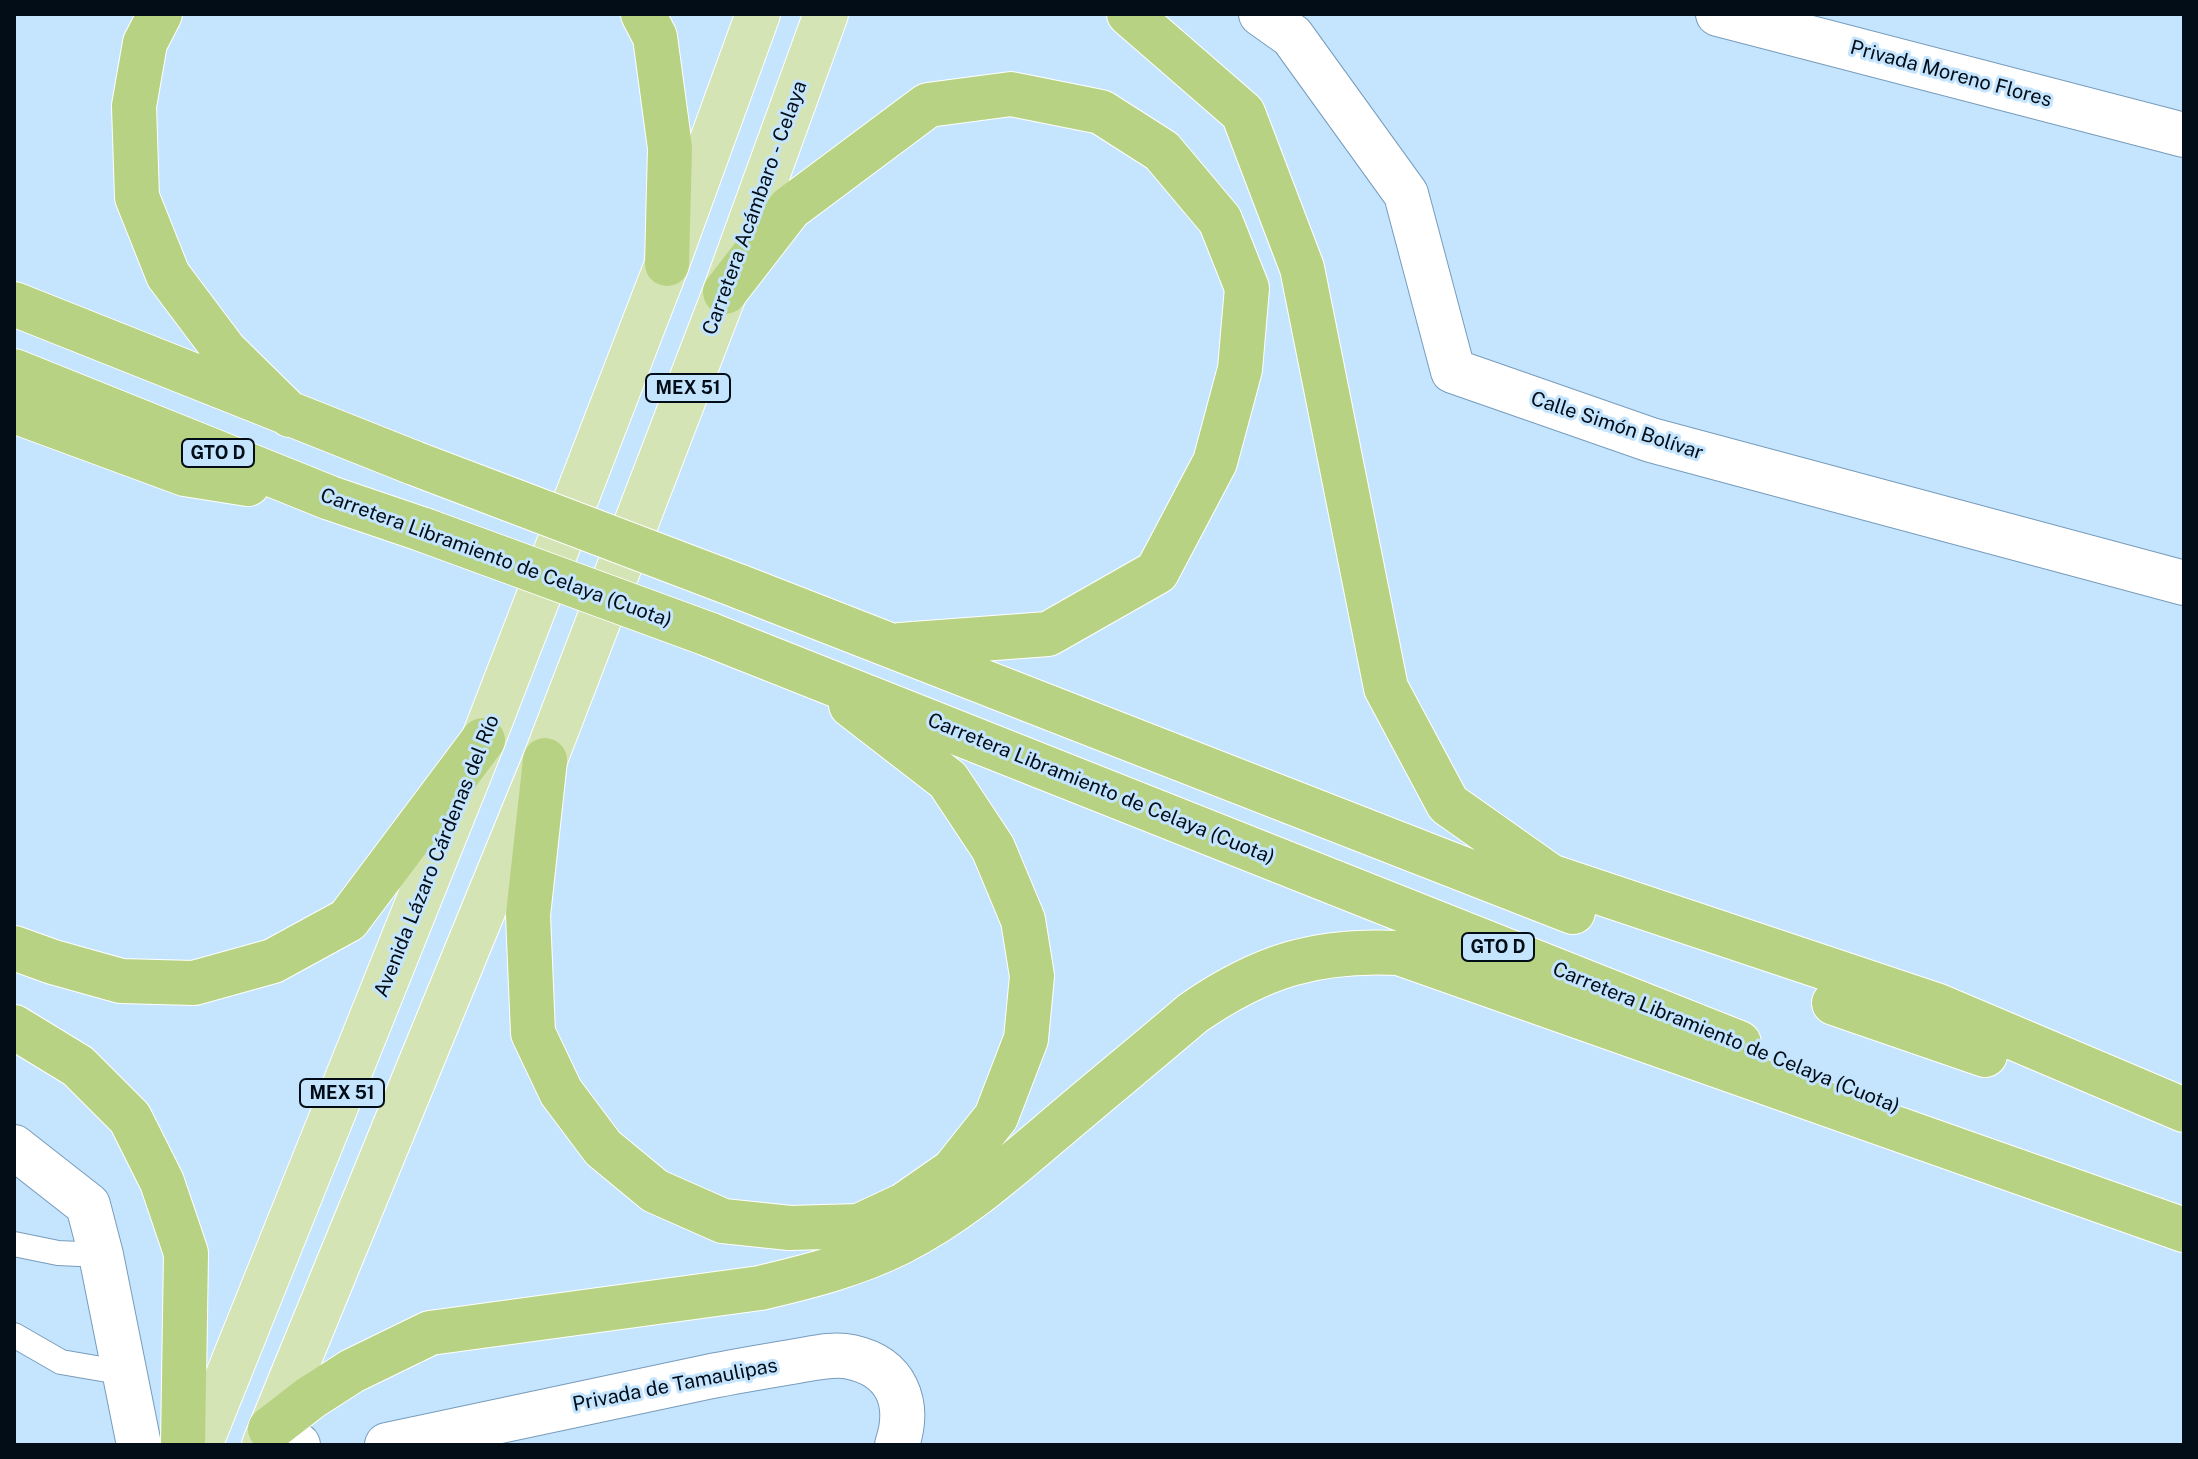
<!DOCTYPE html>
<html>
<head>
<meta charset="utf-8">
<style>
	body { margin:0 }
	#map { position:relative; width:2198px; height:1459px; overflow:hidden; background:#c5e5ff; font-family:"Public Sans",sans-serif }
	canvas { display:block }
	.frame { position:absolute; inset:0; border:16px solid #020d17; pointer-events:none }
</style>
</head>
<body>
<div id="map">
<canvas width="2198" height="1459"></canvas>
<div class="frame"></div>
</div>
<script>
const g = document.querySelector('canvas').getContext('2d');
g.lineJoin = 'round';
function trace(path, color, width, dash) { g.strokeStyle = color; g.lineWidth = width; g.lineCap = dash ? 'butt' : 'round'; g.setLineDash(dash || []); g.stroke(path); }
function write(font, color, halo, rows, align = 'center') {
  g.font = font + ' "Public Sans",sans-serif'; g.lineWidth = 6; g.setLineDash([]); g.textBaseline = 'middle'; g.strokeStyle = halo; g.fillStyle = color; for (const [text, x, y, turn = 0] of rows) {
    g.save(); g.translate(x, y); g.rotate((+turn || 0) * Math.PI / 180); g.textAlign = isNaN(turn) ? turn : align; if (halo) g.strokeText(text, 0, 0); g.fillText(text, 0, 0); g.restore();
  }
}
const lane = new Path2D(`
	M14 1244 58 1253 101 1255
	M14 1335 61 1362 125 1373`);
const street = new Path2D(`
	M1261 14 1292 36 1406 194 1453 371 1651 440 2184 583
	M1718 14 2184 135
	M14 1147 88 1205 101 1255 139 1445
	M270 1429 298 1445
	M387 1445C494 1422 600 1400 707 1377 737 1371 767 1366 797 1361 814 1358 834 1353 851 1357 897 1367 911 1403 897 1445`);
const primary = new Path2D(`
	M200 1445 483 740 667 264 758 14
	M264 1445 545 760 725 292 826 14`);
const highway = new Path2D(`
	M160 14 145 43 134 106 137 197 168 275 225 351 290 415
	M643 14 655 37 670 148 667 264
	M1129 14 1243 113 1302 268 1386 688 1448 804 1550 876 1936 1005 2184 1110
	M725 292 790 208 928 105 1011 94 1101 112 1162 151 1220 220 1247 288 1240 369 1215 462 1157 572 1048 634 900 645
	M14 304 414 463
	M14 371 330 498 424 530
	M14 411 185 474 248 484
	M738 586 1573 912
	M708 634 1739 1043
	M545 760 528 915 533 1033 561 1092 603 1148 655 1191 723 1221 790 1228 859 1226 904 1205 953 1171 996 1117 1026 1039 1032 976 1023 920 993 848 948 780 851 705
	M14 948 53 962 121 981 194 983 273 961 348 920 483 740
	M1834 1003 1985 1055
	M14 1027 78 1066 130 1118 162 1182 186 1253 183 1445
	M270 1429 310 1398 352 1371 430 1333 760 1288C807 1277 855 1265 899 1243 955 1215 1001 1175 1048 1135 1096 1094 1145 1054 1193 1013 1261 966 1316 949 1399 953L2184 1230`);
trace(lane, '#779cbb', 26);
trace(street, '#779cbb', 46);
trace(primary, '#fff', 46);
trace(highway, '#fff', 46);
trace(lane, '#fff', 24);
trace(street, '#fff', 44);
trace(primary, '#d4e4b5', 44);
trace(highway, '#b8d283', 44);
const highwayBridge = new Path2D(`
	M414 463 738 586
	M424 530 708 634`);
trace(highwayBridge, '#fff', 46, []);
trace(highwayBridge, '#b8d283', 44);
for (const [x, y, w] of [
	[688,388,84],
	[218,453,72],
	[1498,947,72],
	[342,1093,84]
]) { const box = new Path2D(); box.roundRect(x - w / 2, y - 14, w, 28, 6); g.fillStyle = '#c5e5ff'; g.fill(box); trace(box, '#020d17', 2); }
write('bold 18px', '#020d17', null, [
	["MEX 51",688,388],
	["GTO D",218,453],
	["GTO D",1498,947],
	["MEX 51",342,1093]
]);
write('20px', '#020d17', '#c5e5ff', [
	["Privada Moreno Flores",1951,74,15],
	["Carretera Acámbaro - Celaya",755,208,-70],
	["Calle Simón Bolívar",1617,426,18],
	["Carretera Libramiento de Celaya (Cuota)",496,558,20],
	["Carretera Libramiento de Celaya (Cuota)",1101,789,22],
	["Avenida Lázaro Cárdenas del Río",437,856,-68],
	["Carretera Libramiento de Celaya (Cuota)",1726,1038,22],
	["Privada de Tamaulipas",675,1385,-11]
]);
</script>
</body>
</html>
